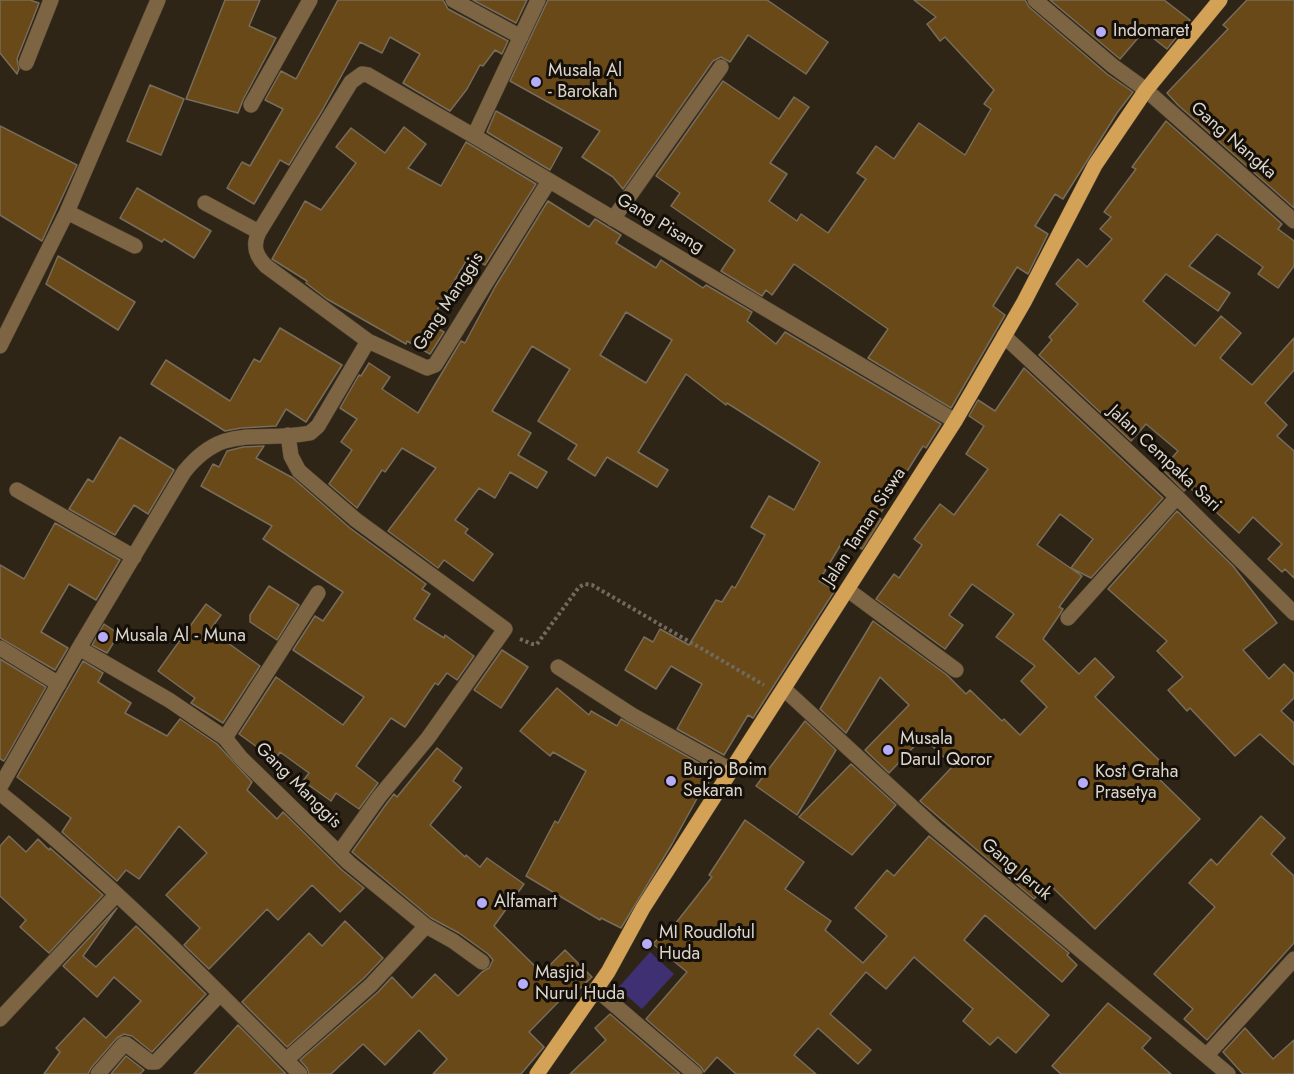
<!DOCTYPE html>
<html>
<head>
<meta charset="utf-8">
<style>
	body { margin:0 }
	canvas { display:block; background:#2f2516 }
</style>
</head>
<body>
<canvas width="1294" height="1074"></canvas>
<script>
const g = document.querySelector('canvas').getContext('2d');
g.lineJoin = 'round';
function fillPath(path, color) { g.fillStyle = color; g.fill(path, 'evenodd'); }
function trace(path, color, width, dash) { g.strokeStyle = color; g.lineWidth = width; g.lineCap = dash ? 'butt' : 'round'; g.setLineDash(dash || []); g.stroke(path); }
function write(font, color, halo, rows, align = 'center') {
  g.font = font + ' Jost,sans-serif'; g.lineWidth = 6; g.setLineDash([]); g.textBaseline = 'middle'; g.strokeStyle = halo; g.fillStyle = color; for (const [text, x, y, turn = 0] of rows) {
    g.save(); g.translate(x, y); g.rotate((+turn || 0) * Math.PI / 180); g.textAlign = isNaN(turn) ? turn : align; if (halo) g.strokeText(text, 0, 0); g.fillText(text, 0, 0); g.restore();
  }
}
fillPath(new Path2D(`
	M650 952 674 974 642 1009 618 988Z`), '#3e3072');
const building = new Path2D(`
	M0 0H30L39 3 17 59 19 69 17 74 0 53Z
	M225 0H260L249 26 276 38 243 100 238 113 186 99Z
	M338 0H443L448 9 508 41 502 54 495 50 483 66 480 65 467 89 450 111 403 83 420 54 390 37 382 53 360 42 323 109 289 165 280 160 254 204 227 188 242 162 250 166 283 109 265 100 281 71 296 79Z
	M473 0H527L516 23Z
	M548 0H767L828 42 806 74 748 35 730 62 721 57 713 61 623 189 613 177 582 157 600 131 510 81Z
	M914 0H1025L1029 7 1107 74 1133 92 1117 113 1063 199 1055 194 1035 226 1048 234 1028 274 1017 267 993 306 1005 315 951 408 868 358 888 329 794 264 772 295 766 290 762 296 721 271 735 250 671 206 680 193 656 176 723 81 779 119 794 97 809 107 770 163 787 174 769 201 797 221 801 214 828 233 866 179 857 173 876 146 894 159 919 123 965 155 991 109 984 104 994 90 945 37 940 41 927 24 936 17Z
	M1050 0H1164L1190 20 1167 49 1144 31 1120 59Z
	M1247 0H1294V208L1178 105 1167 93 1228 29 1223 25Z
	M150 85 184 99 161 155 127 141Z
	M496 111 562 148 550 170 487 132Z
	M1166 121 1282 224 1278 229 1294 241V266L1278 288 1258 274 1263 267 1217 234 1189 266 1230 293 1218 311 1166 274 1143 301 1195 346 1221 316 1241 333 1220 358 1252 385 1294 338V370L1265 403 1287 425 1277 436 1294 451V578L1285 569 1282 572 1268 559 1282 544 1253 517 1239 533 1189 487 1184 491 1162 469 1178 451 1146 424 1131 441 1039 355 1052 340 1049 337 1078 304 1056 284 1078 259 1087 267 1112 239 1100 229 1111 217 1104 212 1136 169 1132 167Z
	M0 126 77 165 42 241 0 215Z
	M404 127 426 144 408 168 441 186 466 142 536 184 485 265 469 256 429 324 444 332 430 354 407 341 406 344 327 299 306 283 307 281 272 259 305 201 321 210 356 163 336 147 351 128 385 153Z
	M137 188 211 231 194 258 164 239 162 242 120 218Z
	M548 201 589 227 595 219 621 235 616 243 656 268 661 260 703 288 706 285 752 312 747 321 776 344 785 332 941 424 926 448 923 446 878 517 881 519 862 549 844 539 819 581 835 590 753 718 748 715 724 755 677 729 702 684 671 666 656 689 625 670 644 637 653 642 660 629 689 645 716 600 722 602 732 586 735 588 765 535 751 527 769 496 794 510 820 462 727 403 726 405 686 374 638 452 668 470 657 487 607 457 595 476 568 459 577 445 538 421 570 369 532 346 492 411 531 433 518 455 547 472 537 488 510 472 495 498 479 488 455 520 468 529 465 533 493 554 473 581 444 560 438 568 388 531 436 468 402 448 385 472 382 470 357 508 329 484 352 450 341 442 357 419 340 408 359 375 361 376 369 363 390 377 382 389 418 413 461 341 465 343 495 287ZM626 312 672 340 646 383 600 355Z
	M58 256 135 302 118 330 46 284Z
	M280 328 342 365 306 422 286 409 276 426 241 428 225 431 151 384 166 360 230 401 254 359 260 362Z
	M1024 368 1163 498 1091 578 1071 568 1093 539 1060 514 1037 545 1082 576 1059 607 1063 609 1058 617 1043 639 1079 674 1095 658 1114 677 1095 697 1163 764 1154 774 1200 819 1095 929 1049 884 1034 899 920 801 953 766 923 737 889 773 865 750 909 705 880 677 846 733 820 709 873 621 947 675 966 694 970 690 1002 721 1004 719 1020 735 1047 707 1021 681 1035 666 996 637 1014 614 972 584 949 615 963 625 945 649 876 599 894 574 899 578 922 545 914 539 940 504 954 515 988 469 966 454 984 426 969 416 978 400 995 411Z
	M120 437 174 470 148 514 134 505 115 535 69 509 88 479 93 482Z
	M264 446 256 458 293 478 350 528 426 584 422 589 430 594 414 619 444 638 445 635 474 656 457 680 447 673 438 685 435 683 405 727 391 718 356 766 378 783 359 809 336 793 331 801 303 781 309 773 280 752 275 760 239 734 276 677 343 725 364 697 293 650 315 616 323 621 343 592 263 539 272 526 201 486 213 464 219 467 227 451 243 447Z
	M1177 511 1233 566 1277 623 1243 650 1269 679 1284 664 1294 674V698L1281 711 1294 723V765L1260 734 1235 756 1190 708 1187 711 1168 690 1183 677 1157 651 1167 641 1108 589Z
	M55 523 120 560 96 600 69 584 41 632 68 648 55 670 0 638V565L24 579Z
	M269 586 299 605 277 640 250 622V615Z
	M206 604 221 615 210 630 260 666 223 723 191 703 195 698 158 671Z
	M104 624 119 634 107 653 92 645Z
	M502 650 528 667 501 708 474 690Z
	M0 659 46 687 4 761 0 759Z
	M83 661 103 673 98 682 131 703 125 713 167 736 180 719 217 744 252 782 247 790 277 819 283 812 342 870 364 888 340 912 312 885 278 920 267 909 209 969 184 945 200 928 166 895 207 853 179 826 139 879 126 870 117 881 62 832 71 818 17 777Z
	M557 688 589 715 591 711 617 726 621 719 715 772 707 785 705 784 672 844 621 928 601 918 600 920 526 876 555 821 558 823 586 771 553 752 550 756 520 731Z
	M805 721 836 750 797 815 756 786Z
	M437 748 462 768 453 781 461 787 430 825 465 857 466 855 480 867 487 858 524 884 494 926 542 973 565 950 592 977 571 997 567 993 529 1032 544 1047 521 1074H433L447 1059 419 1030 385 1065 363 1044 331 1074H309L307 1068 300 1060 378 992 392 977 412 998 435 974 458 996 482 972 489 968 493 960 488 954 459 933 431 918 352 852 387 803 394 794 397 797Z
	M851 764 896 805 852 855 799 817Z
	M1261 816 1285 838 1271 854 1294 876V943L1207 1040 1184 1019 1193 1009 1154 974 1215 907 1189 883 1211 859 1217 865Z
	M745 820 804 862 785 889 831 921 825 930 863 963 887 936 855 908 887 870 894 876 929 836 1069 953 1067 955 1077 965 1062 982 985 915 964 940 1049 1015 1016 1053 998 1037 990 1045 963 1021 973 1009 914 957 886 989 866 972 830 1014 871 1050 858 1064 818 1028 794 1055 816 1074H736L717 1057 704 1072 701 1067 646 1019 687 972 653 944 665 931 668 933 712 877 709 875Z
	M9 836 26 852 38 839 49 850 50 848 103 895 49 953 20 927 26 920 0 896V846Z
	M117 908 83 956 96 967 136 926 206 994 152 1052 132 1036 124 1034 117 1038 91 1068 88 1074H44L60 1052 56 1048 84 1018 106 1038 141 1001 114 977 97 997 63 966Z
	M345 921 383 958 364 978 287 1047 242 1002 309 933 322 946Z
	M1108 1003 1151 1038 1142 1048 1171 1074H1061L1052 1066Z
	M610 1014 680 1074H570L606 1040 595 1028Z
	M238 1025 257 1044 286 1074H194Z
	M1245 1028 1273 1059 1294 1040V1074H1243L1223 1052Z
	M126 1056 144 1070 140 1074H111Z`);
fillPath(building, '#684917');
trace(building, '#786c5b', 1.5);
const minor = new Path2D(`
	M453 0 521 37
	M1035 0 1113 66 1146 90 1294 221
	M26 63 51 0
	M251 105 310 0
	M474 136 538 0
	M205 203 259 232
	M67 212 135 246
	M613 219 721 67
	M1004 336 1177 497 1294 613
	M368 341 266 266C256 256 252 246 259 232L351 82 362 74 368 75 474 136 955 421
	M0 346 67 212 158 0
	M288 435 291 456 299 471 356 520 505 629 428 738 379 797 339 853
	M17 490 134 557
	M848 590 956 670
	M1068 618 1177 497
	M0 648 59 684
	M79 648 169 700 225 738 241 758 349 863 426 926 453 941 482 962
	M558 667 632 715 731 770
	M784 689 936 829 1228 1074
	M225 738 318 593
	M0 787 79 648 184 472C224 422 256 443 310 433L318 426 368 341 427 368 435 365 549 181
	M0 793C107 879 204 977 300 1074
	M596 989 695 1074
	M0 1019 116 895
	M1207 1055 1294 959
	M286 1060 371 985 426 926
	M98 1074 124 1044H126L150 1062H156L220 994`);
const major = new Path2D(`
	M537 1074 608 972 643 908 955 421 1024 302 1095 165 1146 90 1220 0`);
trace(minor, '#4b4133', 16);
trace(major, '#4b4133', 16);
trace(new Path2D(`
	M520 639 532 644H537L579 587 585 584 592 585 764 685`), '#726a5d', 4, [3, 3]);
trace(minor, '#7d6543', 15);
trace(major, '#d3a257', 15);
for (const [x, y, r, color] of [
	[1101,32,6,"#b6acf8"],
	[536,82,6,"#b6acf8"],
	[103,637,6,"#b6acf8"],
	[888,750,6,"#b6acf8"],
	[671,781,6,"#b6acf8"],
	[1083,783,6,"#b6acf8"],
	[482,903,6,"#b6acf8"],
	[647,944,6,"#b6acf8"],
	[523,984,6,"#b6acf8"]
]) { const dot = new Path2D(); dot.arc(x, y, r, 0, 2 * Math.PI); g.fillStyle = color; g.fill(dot); trace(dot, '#140f09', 2); }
write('18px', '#dcd6cc', '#140f09', [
	["Indomaret",1113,32],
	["Musala Al",548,72],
	["- Barokah",548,93],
	["Musala Al - Muna",115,637],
	["Musala",900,740],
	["Darul Qoror",900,761],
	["Burjo Boim",683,771],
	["Sekaran",683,792],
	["Kost Graha",1095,773],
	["Prasetya",1095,794],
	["Alfamart",494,903],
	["MI Roudlotul",659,934],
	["Huda",659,955],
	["Masjid",535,974],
	["Nurul Huda",535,995]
], 'left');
write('18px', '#dcd6cc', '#140f09', [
	["Gang Nangka",1233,141,41],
	["Gang Pisang",660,224,31],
	["Gang Manggis",449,302,-57],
	["Jalan Cempaka Sari",1164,459,43],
	["Jalan Taman Siswa",865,527,-57],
	["Gang Manggis",298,786,45],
	["Gang Jeruk",1016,870,40]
]);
</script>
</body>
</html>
